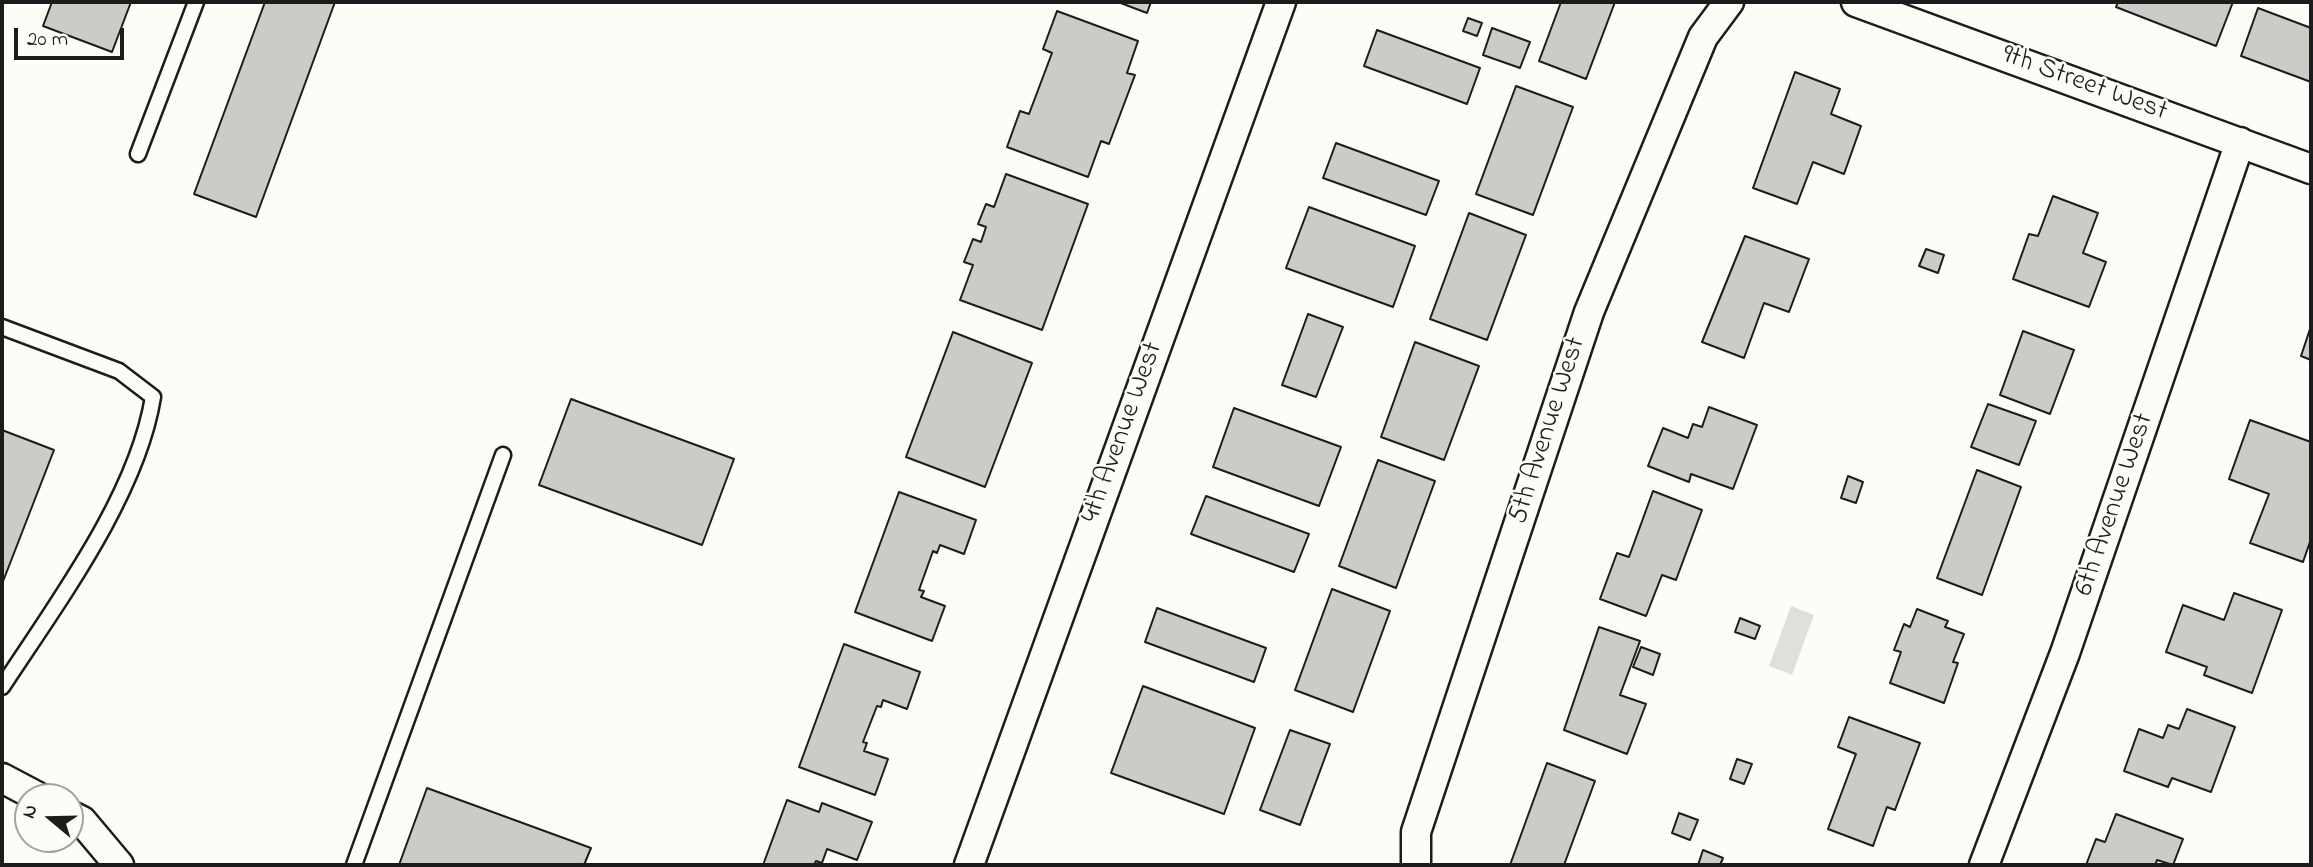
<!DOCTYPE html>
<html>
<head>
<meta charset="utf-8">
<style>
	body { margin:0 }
	#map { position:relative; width:2313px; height:867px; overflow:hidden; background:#fdfcf7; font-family:"Indie Flower",sans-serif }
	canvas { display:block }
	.frame { position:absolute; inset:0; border:4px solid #1c1c1c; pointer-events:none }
	.north { position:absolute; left:14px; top:783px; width:70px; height:70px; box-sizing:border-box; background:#fdfcf7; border:2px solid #a3a29f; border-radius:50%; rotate:289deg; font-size:19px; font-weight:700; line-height:28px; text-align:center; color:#1c1c1c }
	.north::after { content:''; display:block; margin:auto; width:24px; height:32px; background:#1c1c1c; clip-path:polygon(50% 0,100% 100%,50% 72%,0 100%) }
	.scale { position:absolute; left:14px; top:28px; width:110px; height:32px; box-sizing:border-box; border:4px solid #1c1c1c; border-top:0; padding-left:9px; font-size:21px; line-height:24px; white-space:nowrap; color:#1c1c1c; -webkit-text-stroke:5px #fdfcf7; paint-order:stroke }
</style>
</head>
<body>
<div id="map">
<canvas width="2313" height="867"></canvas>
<div class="frame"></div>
<div class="north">N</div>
<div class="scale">20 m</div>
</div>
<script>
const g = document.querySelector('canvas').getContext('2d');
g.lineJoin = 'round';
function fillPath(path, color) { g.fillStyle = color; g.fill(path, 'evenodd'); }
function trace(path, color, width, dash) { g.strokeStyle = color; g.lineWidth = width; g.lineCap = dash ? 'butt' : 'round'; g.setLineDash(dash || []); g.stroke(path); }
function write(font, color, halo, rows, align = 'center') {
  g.font = font + ' "Indie Flower",sans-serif'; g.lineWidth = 5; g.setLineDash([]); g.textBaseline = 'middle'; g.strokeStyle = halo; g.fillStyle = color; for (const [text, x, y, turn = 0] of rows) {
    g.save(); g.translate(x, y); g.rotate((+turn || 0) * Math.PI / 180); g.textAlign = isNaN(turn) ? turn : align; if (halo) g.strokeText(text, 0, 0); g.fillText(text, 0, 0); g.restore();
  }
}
fillPath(new Path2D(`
	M1791 606 1814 615 1792 675 1769 666Z`), '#e0dfdb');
const building = new Path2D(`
	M52 2H131L112 52 43 26Z
	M265 2H335L256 217 194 194Z
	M1118 2H1151L1147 13Z
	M1561 2H1615L1586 79 1539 61Z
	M2118 2H2233L2216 46 2116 7Z
	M2258 8 2311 28V82L2241 56Z
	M1057 11 1138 41 1127 73 1135 75 1109 144 1101 141 1088 177 1007 147 1020 111 1029 114 1052 53 1043 49Z
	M1468 18 1482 23 1477 36 1463 31Z
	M1492 28 1530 42 1520 68 1483 55Z
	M1377 30 1480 68 1467 104 1364 66Z
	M1795 72 1840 89 1831 114 1861 126 1844 174 1813 162 1797 204 1753 188Z
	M1516 86 1573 107 1533 215 1476 194Z
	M1336 143 1439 181 1426 215 1323 178Z
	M1006 174 1088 204 1042 330 960 300 973 265 964 262 973 239 981 242 986 227 978 224 986 204 994 207Z
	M2053 196 2098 213 2083 253 2106 262 2089 307 2013 279 2029 234 2038 236Z
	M1309 207 1415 246 1393 307 1286 268Z
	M1469 213 1526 235 1487 340 1430 319Z
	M1745 236 1809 259 1789 312 1764 303 1744 358 1702 342Z
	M1926 249 1944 255 1938 273 1919 266Z
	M1308 314 1343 327 1316 397 1282 385Z
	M2311 326V360L2301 356Z
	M2023 331 2074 350 2050 414 2000 395Z
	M953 332 1032 363 985 487 906 457Z
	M1415 342 1479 366 1444 460 1381 437Z
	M571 399 734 459 702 545 539 485Z
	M1988 404 2036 421 2019 465 1971 447Z
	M1709 407 1757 425 1733 489 1691 474 1689 482 1648 466 1663 428 1688 438 1693 424 1702 427Z
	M1234 408 1341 447 1319 506 1213 467Z
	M2250 420 2311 442V539L2303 562 2250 543 2269 494 2229 479Z
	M2 430 54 450 2 584Z
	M1378 460 1435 481 1396 588 1339 566Z
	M1977 470 2021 487 1982 595 1937 578Z
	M1848 476 1863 482 1856 503 1841 498Z
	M1653 491 1702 510 1676 580 1662 575 1646 616 1600 599 1617 553 1629 557Z
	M899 492 976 520 964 554 940 545 937 553 933 551 919 590 924 591 921 597 945 606 932 641 855 612Z
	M1206 496 1309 534 1294 572 1191 534Z
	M1332 589 1390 611 1353 712 1295 690Z
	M2234 593 2282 610 2252 693 2204 675 2207 667 2166 652 2183 605 2224 620Z
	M1157 608 1266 648 1254 682 1145 642Z
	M1917 609 1948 621 1945 627 1964 634 1953 662 1958 663 1944 703 1890 683 1901 652 1894 650 1904 624 1910 627Z
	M1740 618 1760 626 1755 639 1735 632Z
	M1599 627 1640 641 1620 695 1646 704 1627 754 1564 730Z
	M844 644 920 672 907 709 883 700 881 707 877 706 863 742 867 743 864 751 888 759 875 795 799 767Z
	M1641 647 1660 654 1653 675 1633 667Z
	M1143 686 1255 728 1224 814 1111 773Z
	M2187 709 2235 727 2211 792 2172 778 2168 787 2124 771 2139 729 2163 738 2168 725 2179 729Z
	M1849 717 1920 743 1895 810 1887 807 1873 846 1828 829 1856 754 1838 747Z
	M1290 730 1330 744 1300 825 1260 810Z
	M1737 759 1752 764 1744 784 1730 779Z
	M1547 763 1595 781 1564 865H1510Z
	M427 788 591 848 584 865H399Z
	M787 800 819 812 822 803 872 822 857 860 827 849 822 863 816 861 814 865H763Z
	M1679 813 1698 820 1690 840 1672 833Z
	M2116 814 2183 839 2173 865 2157 860 2155 865H2086L2096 839 2105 842Z
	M1703 850 1723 858 1720 865H1698Z`);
fillPath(building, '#cccbc8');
trace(building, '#1c1c1c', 2);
const lane = new Path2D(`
	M138 154 196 2
	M2 327 119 371 153 397C137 496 57 603 2 687
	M354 865 503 455`);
const street = new Path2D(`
	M1856 2 2311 169
	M2 778 38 797
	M70 815 82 821 119 865
	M969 865 1281 2
	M1416 865V832L1589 312 1703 37 1729 2
	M1984 865 2065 653 2240 142`);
trace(lane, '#1c1c1c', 19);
trace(street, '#1c1c1c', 33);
trace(lane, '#fdfcf7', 14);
trace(street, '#fdfcf7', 28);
write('28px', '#1c1c1c', '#fdfcf7', [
	["9th Street West",2084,85,20],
	["5th Avenue West",1549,431,-72],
	["4th Avenue West",1124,433,-70],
	["6th Avenue West",2116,505,-71]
]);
</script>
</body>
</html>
